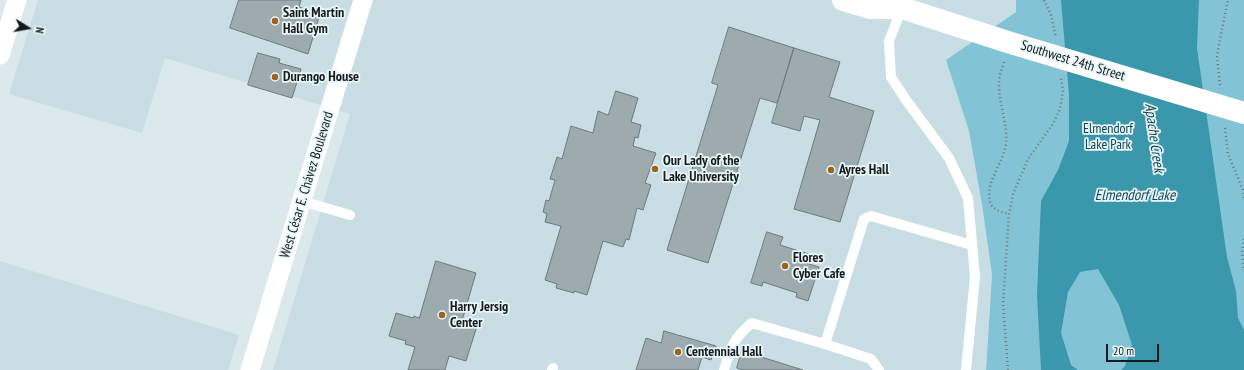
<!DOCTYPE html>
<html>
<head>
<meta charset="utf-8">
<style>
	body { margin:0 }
	#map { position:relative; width:1244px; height:370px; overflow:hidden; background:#dbe8ec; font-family:"PT Sans Narrow",sans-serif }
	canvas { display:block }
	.north { position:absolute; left:8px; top:8px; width:40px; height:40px; -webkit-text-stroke:3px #e8f6f9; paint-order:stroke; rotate:101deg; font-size:11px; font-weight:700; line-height:16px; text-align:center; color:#161a1c }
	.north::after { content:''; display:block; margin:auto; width:14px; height:18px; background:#161a1c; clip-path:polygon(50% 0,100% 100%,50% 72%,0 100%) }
	.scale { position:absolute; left:1106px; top:344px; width:53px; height:18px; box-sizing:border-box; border:2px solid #161a1c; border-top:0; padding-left:5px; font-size:12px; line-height:14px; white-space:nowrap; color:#161a1c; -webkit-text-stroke:3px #e8f6f9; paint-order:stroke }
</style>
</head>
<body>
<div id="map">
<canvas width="1244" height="370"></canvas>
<div class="north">N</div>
<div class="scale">20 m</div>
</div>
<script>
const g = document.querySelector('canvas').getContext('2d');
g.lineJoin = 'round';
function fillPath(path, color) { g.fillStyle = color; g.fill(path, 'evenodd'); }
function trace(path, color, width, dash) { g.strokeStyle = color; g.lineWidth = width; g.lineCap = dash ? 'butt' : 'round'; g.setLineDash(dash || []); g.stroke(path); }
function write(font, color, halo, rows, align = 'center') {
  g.font = font + ' "PT Sans Narrow",sans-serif'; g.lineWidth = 3.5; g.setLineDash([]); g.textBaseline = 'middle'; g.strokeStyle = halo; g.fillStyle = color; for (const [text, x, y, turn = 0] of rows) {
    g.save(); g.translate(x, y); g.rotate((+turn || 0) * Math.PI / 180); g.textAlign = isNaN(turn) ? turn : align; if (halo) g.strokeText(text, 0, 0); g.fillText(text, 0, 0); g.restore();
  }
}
fillPath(new Path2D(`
	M38 0H1016V12L946 60 969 131 982 205 992 275 986 370H273L350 114 165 58 142 133 9 94Z
	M0 261 239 335 228 370H0Z`), '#c8dee4');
fillPath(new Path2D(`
	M1016 0H1244V370H986L992 275 982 205 969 131 946 60 1016 12Z`), '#82c4d5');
fillPath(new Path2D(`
	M1061 0H1199L1197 48 1227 257 1236 291 1238 318 1244 330V370H1121L1125 366 1132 345 1119 305 1098 269 1080 272 1068 292 1061 333 1071 365 1078 370H1041L1037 295 1041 201 1058 170 1069 141V95Z`), '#3b97ab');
const building = new Path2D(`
	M239 0H301L299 7 320 14 308 54 230 28Z
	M729 27 794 48 777 103 760 98 708 263 667 250 718 85 712 83Z
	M794 48 840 62 829 97 874 111 840 222 794 209 820 120 804 116 800 131 772 123Z
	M258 53 280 59 279 63 301 69 292 98 248 85Z
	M616 91 638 98 631 122 641 125 638 138 635 137 633 146 656 153 645 183 651 185 643 210 637 208 629 240 626 239 623 247 603 241 587 295 574 291V293L556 288 557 284 545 280 561 226 545 222 547 214 543 212 546 200 549 201 555 180 550 179 557 157 562 159 571 126 593 133 598 111 608 115Z
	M767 232 783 237 780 245 812 255 809 264 819 267 808 301 796 297 797 293 763 282 762 286 751 283Z
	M436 261 476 273 462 321 477 326 466 361 449 356 445 370H408L415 347 405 344 406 341 389 336 396 313 413 318 414 316 419 318Z
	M664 331 716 346 711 360 702 357 698 370H636L646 338 661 343Z
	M742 351 803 370H743L737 368Z`);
fillPath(building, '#9eabae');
trace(building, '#6f7b7e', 1);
trace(new Path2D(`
	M1044 0 1051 15 1056 37
	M1004 62C1002 69 999 75 999 82 998 103 1008 123 1006 143 1004 163 985 181 990 202 992 210 1002 212 1009 214
	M1220 85 1217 57 1219 44 1228 0
	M1225 128 1228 154 1243 190 1244 200
	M1244 239 1242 253 1244 271
	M1008 370 1003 304 1009 214 1013 194 1028 159 1053 124 1060 109 1063 91 1061 78`), '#6f777a', 2.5, [1, 3]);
trace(new Path2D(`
	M902 8 889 41 891 77 906 100 949 158 968 198 975 277 966 370
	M302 201 350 215
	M552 370 553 368
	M724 370C730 349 734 337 752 323L825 344
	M879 370 871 359 825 344 864 219 871 216 972 245`), '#fff', 10);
trace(new Path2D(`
	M0 55 17 0
	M250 370 363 0`), '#fff', 19);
trace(new Path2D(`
	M843 0 870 8H902L1011 43 1244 113`), '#fff', 22);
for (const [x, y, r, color] of [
	[275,21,4,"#9c6321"],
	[275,77,4,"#9c6321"],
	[655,169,4,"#9c6321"],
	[831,170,4,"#9c6321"],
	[785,266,4,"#9c6321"],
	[442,315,4,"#9c6321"],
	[678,352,4,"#9c6321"]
]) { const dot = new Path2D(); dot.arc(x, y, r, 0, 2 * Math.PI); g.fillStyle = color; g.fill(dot); trace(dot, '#e8f6f9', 1.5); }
write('bold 14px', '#161a1c', '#e8f6f9', [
	["Saint Martin",283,13],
	["Hall Gym",283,29],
	["Durango House",283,77],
	["Our Lady of the",663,161],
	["Lake University",663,177],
	["Ayres Hall",839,170],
	["Flores",793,258],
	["Cyber Cafe",793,274],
	["Harry Jersig",450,307],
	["Center",450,323],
	["Centennial Hall",686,352]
], 'left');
write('14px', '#161a1c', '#e8f6f9', [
	["Southwest 24th Street",1073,61,17],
	["West César E. Chávez Boulevard",307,185,-73]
]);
write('14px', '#0b424e', '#e8f6f9', [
	["Elmendorf",1108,129],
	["Lake Park",1108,145]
]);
write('italic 15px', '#124853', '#e8f6f9', [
	["Apache Creek",1154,138,82],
	["Elmendorf Lake",1135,196]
]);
</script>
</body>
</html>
